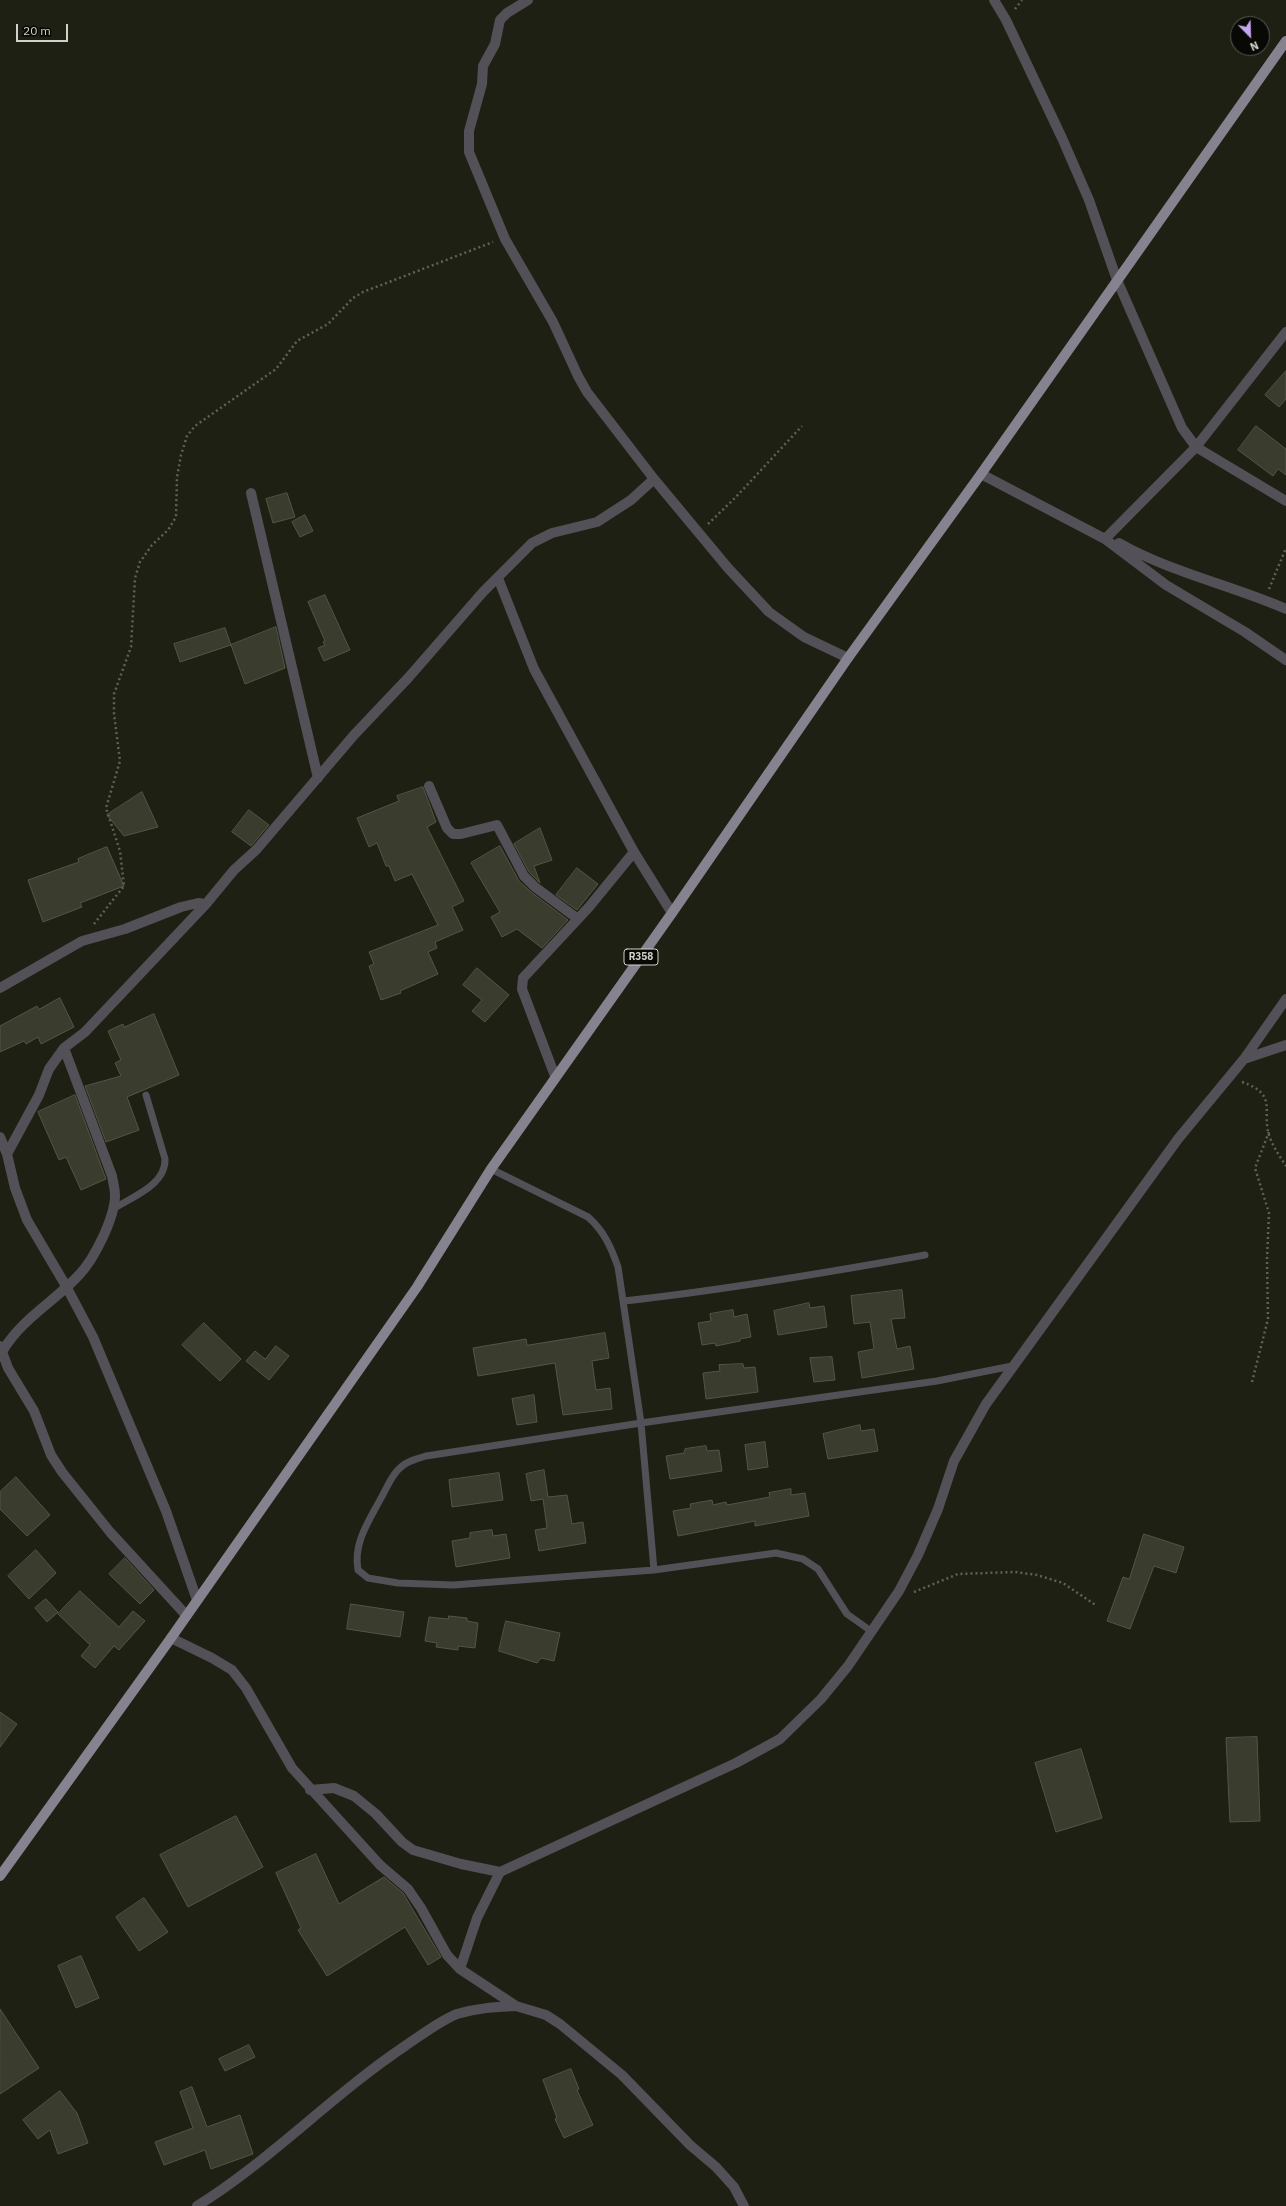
<!DOCTYPE html>
<html>
<head>
<meta charset="utf-8">
<style>
	body { margin:0 }
	#map { position:relative; width:1286px; height:2206px; overflow:hidden; background:#1d2012; font-family:"IBM Plex Sans",sans-serif }
	canvas { display:block }
	.north { position:absolute; left:1230px; top:16px; width:40px; height:40px; box-sizing:border-box; background:#080904; border:1px solid #585953; border-radius:50%; rotate:157deg; font-size:11px; font-weight:700; line-height:16px; text-align:center; color:#d0d2c9 }
	.north::after { content:''; display:block; margin:auto; width:14px; height:18px; background:#c5a7f1; clip-path:polygon(50% 0,100% 100%,50% 72%,0 100%) }
	.scale { position:absolute; left:16px; top:24px; width:52px; height:18px; box-sizing:border-box; border:2px solid #d0d2c9; border-top:0; padding-left:5px; font-size:12px; line-height:14px; white-space:nowrap; color:#d0d2c9; -webkit-text-stroke:3px #080904; paint-order:stroke }
</style>
</head>
<body>
<div id="map">
<canvas width="1286" height="2206"></canvas>
<div class="north">N</div>
<div class="scale">20 m</div>
</div>
<script>
const g = document.querySelector('canvas').getContext('2d');
g.lineJoin = 'round';
function fillPath(path, color) { g.fillStyle = color; g.fill(path, 'evenodd'); }
function trace(path, color, width, dash) { g.strokeStyle = color; g.lineWidth = width; g.lineCap = dash ? 'butt' : 'round'; g.setLineDash(dash || []); g.stroke(path); }
function write(font, color, halo, rows, align = 'center') {
  g.font = font + ' "IBM Plex Sans",sans-serif'; g.lineWidth = 3.5; g.setLineDash([]); g.textBaseline = 'middle'; g.strokeStyle = halo; g.fillStyle = color; for (const [text, x, y, turn = 0] of rows) {
    g.save(); g.translate(x, y); g.rotate((+turn || 0) * Math.PI / 180); g.textAlign = isNaN(turn) ? turn : align; if (halo) g.strokeText(text, 0, 0); g.fillText(text, 0, 0); g.restore();
  }
}
const building = new Path2D(`
	M1286 371V399L1279 407 1265 395Z
	M1256 426 1286 449V475L1278 469 1273 476 1238 450Z
	M287 493 295 517 273 523 266 499Z
	M305 515 313 531 300 537 292 522Z
	M325 595 350 650 324 661 318 648 325 645 323 642 325 641 308 602Z
	M276 627 285 668 245 684 231 645Z
	M225 628 231 645 180 662 174 644Z
	M423 787 436 822 427 827 464 901 452 907 463 930 435 942 437 948 428 952 438 974 400 991 401 993 381 1000 369 966 374 964 369 952 438 925 412 874 395 881 389 866H386L377 843 369 847 357 818 399 801 397 796Z
	M142 792 158 827 124 836 107 815Z
	M249 810 269 825 251 846 232 832Z
	M540 828 552 860 534 866 540 883 529 872 514 844Z
	M500 846 519 881 531 892 568 920 542 948 517 929 502 937 491 917 500 912 471 863Z
	M107 847 124 886 80 903 82 907 43 922 28 880 79 862 78 859Z
	M577 868 598 884 577 910 556 895Z
	M477 968 509 995 485 1022 472 1011 482 1000 463 985Z
	M60 998 74 1027 41 1044 38 1037 26 1044 24 1041 0 1052V1026L37 1006 39 1009Z
	M154 1014 179 1075 127 1097 139 1130 106 1142 85 1086 121 1076 115 1063 121 1060 108 1031 123 1024 124 1027Z
	M75 1095 106 1179 81 1190 66 1157 59 1160 38 1112Z
	M902 1290 905 1318 891 1319 897 1349 910 1346 914 1369 862 1378 858 1352 874 1349 870 1322 854 1324 851 1296Z
	M809 1303 810 1308 824 1306 827 1327 778 1335 774 1311Z
	M733 1310 734 1317 747 1314 751 1337 740 1339V1341L716 1346 715 1343 702 1345 698 1323 711 1321 710 1314Z
	M204 1323 241 1359 220 1381 182 1345Z
	M605 1333 609 1358 592 1361 596 1390 610 1388 612 1409 563 1415 555 1363 478 1376 473 1348 526 1339 527 1345Z
	M276 1346 289 1356 269 1380 246 1361 255 1351 265 1359Z
	M832 1357 835 1380 814 1382 810 1358Z
	M743 1364 744 1368 755 1367 758 1392 706 1399 703 1373 720 1371 719 1365Z
	M534 1395 537 1422 517 1425 512 1399Z
	M860 1425 861 1431 874 1429 878 1451 828 1459 823 1434Z
	M765 1442 768 1467 748 1470 745 1445Z
	M706 1446 707 1451 719 1450 722 1471 670 1479 666 1456 684 1453 685 1449Z
	M544 1470 548 1497 567 1495 572 1524 583 1522 586 1543 539 1551 535 1530 547 1528 543 1499 531 1501 526 1474Z
	M499 1473 503 1500 452 1507 449 1480Z
	M16 1477 50 1515 27 1536 0 1509V1492Z
	M791 1489V1495L805 1493 809 1516 755 1526V1521L678 1536 673 1511 691 1508 690 1504 712 1500 713 1505 726 1502 727 1505 770 1497 769 1493Z
	M492 1530 493 1536 506 1534 510 1558 456 1567 452 1541 470 1538V1533Z
	M1144 1534 1184 1547 1176 1573 1154 1566 1130 1629 1107 1621 1123 1577 1129 1579Z
	M36 1550 56 1573 29 1599 8 1576Z
	M125 1558 154 1590 140 1604 109 1574Z
	M80 1591 119 1627 133 1611 145 1621 119 1650 114 1646 95 1668 81 1656 90 1645 58 1614Z
	M46 1599 58 1612 47 1622 35 1608Z
	M351 1604 404 1612 400 1637 347 1629Z
	M449 1616 467 1618V1621L478 1623 475 1648 458 1646V1650L436 1647 437 1643 425 1641 429 1617 448 1619Z
	M506 1621 560 1633 554 1661 541 1658 537 1663 499 1651Z
	M0 1712 17 1724 0 1747Z
	M1257 1737 1260 1821 1230 1822 1226 1738Z
	M1081 1749 1102 1818 1056 1832 1035 1763Z
	M236 1816 263 1867 188 1907 160 1855Z
	M316 1854 339 1904 384 1877 403 1893 441 1957 428 1965 405 1927 327 1976 298 1930 301 1928 276 1873Z
	M144 1898 168 1932 139 1951 116 1917Z
	M81 1956 99 1998 76 2008 58 1966Z
	M0 2009 39 2068 0 2094Z
	M249 2045 255 2057 225 2071 219 2059Z
	M571 2069 579 2089 577 2090 593 2125 564 2138 555 2119 557 2118 543 2080Z
	M192 2087 207 2127 240 2115 253 2154 211 2169 205 2150 164 2165 155 2142 193 2128 180 2092Z
	M60 2091 77 2113 88 2143 58 2154 50 2130 38 2139 23 2120Z`);
fillPath(building, '#3a3d2e');
trace(building, '#525646', 1);
trace(new Path2D(`
	M1015 9 1022 0
	M708 524 735 498 802 426
	M1269 589 1286 548
	M94 924 124 886 120 851 106 808 120 761 114 714V694L131 647 135 578 140 562 152 545 168 530 176 517 177 477 181 455 187 436 195 426 276 369 297 341 328 324 353 298 363 292 493 242
	M1242 1082C1280 1095 1260 1112 1270 1138 1274 1148 1280 1157 1286 1166
	M1252 1382 1268 1319 1267 1259 1269 1213 1255 1168 1269 1132
	M914 1592 958 1574 1015 1572 1037 1575 1063 1583 1097 1606`), '#5f6256', 2.5, [2, 3]);
trace(new Path2D(`
	M491 1169 588 1217C604 1231 611 1247 618 1267L641 1423 654 1570
	M113 1209C132 1197 166 1185 165 1159L146 1095
	M624 1301C725 1290 825 1273 925 1255
	M871 1631 847 1614 818 1569 803 1559 776 1553 654 1570 453 1585 398 1583 368 1578 358 1570C353 1543 369 1521 381 1498 387 1488 391 1475 401 1467 408 1461 416 1459 426 1456L641 1423 937 1381 1012 1366`), '#535057', 7);
trace(new Path2D(`
	M528 0 507 13 500 20 495 44 483 66 482 84 469 131V152L505 239 553 322 578 376 587 392 654 479 728 568 769 612 804 637 848 658
	M994 0 1006 20 1062 138 1089 200 1117 280 1182 428 1196 447 1286 501
	M981 474 1105 539 1166 585 1245 632 1286 660
	M251 493 318 778
	M1105 539 1196 447 1286 332
	M1119 543C1172 573 1231 585 1286 609
	M498 578 534 669 634 852 672 913
	M429 786 447 828 453 834H461L497 825 524 876 535 887 578 919
	M0 988 82 941 125 929 181 907 198 903 206 904
	M1244 1059 1286 1045
	M555 1076 522 989 523 978 589 907 634 852
	M0 1137 7 1154 15 1188 27 1220 66 1286 93 1337 166 1511 197 1600
	M7 1154 39 1095 49 1069 64 1048 85 1032 206 904 234 870 256 850 354 735 409 677 483 592 532 543 552 533 597 522 631 500 654 479
	M0 1346 8 1368 34 1411 51 1455 62 1472 110 1532 186 1615
	M2 1352C21 1319 54 1302 79 1275 95 1258 115 1217 115 1195 115 1189 113 1182 112 1176L64 1048
	M171 1638 212 1658 232 1670 246 1688 292 1768 380 1865 408 1889 421 1908 447 1955 460 1969 516 2006 546 2015 560 2024 622 2075 690 2145 716 2167 734 2187 744 2206
	M310 1790 334 1788 354 1796 376 1814 402 1842 413 1850 461 1864 500 1872 736 1763 780 1739 821 1699 848 1666 899 1591 918 1555 938 1509 954 1461 986 1404 1178 1139 1244 1059 1286 999
	M460 1969 477 1918 500 1872
	M197 2206C271 2160 332 2095 405 2046 420 2036 441 2020 457 2014 477 2008 495 2007 516 2006`), '#535057', 10);
trace(new Path2D(`
	M0 1876 171 1638 417 1287 491 1169 672 913 848 658 981 474 1286 41`), '#878290', 10);
for (const [x, y, w] of [
	[641,957,34]
]) { const box = new Path2D(); box.roundRect(x - w / 2, y - 8, w, 16, 3); g.fillStyle = '#080904'; g.fill(box); trace(box, '#d0d2c9', 1); }
write('bold 10px', '#d0d2c9', null, [
	["R358",641,957]
]);
</script>
</body>
</html>
